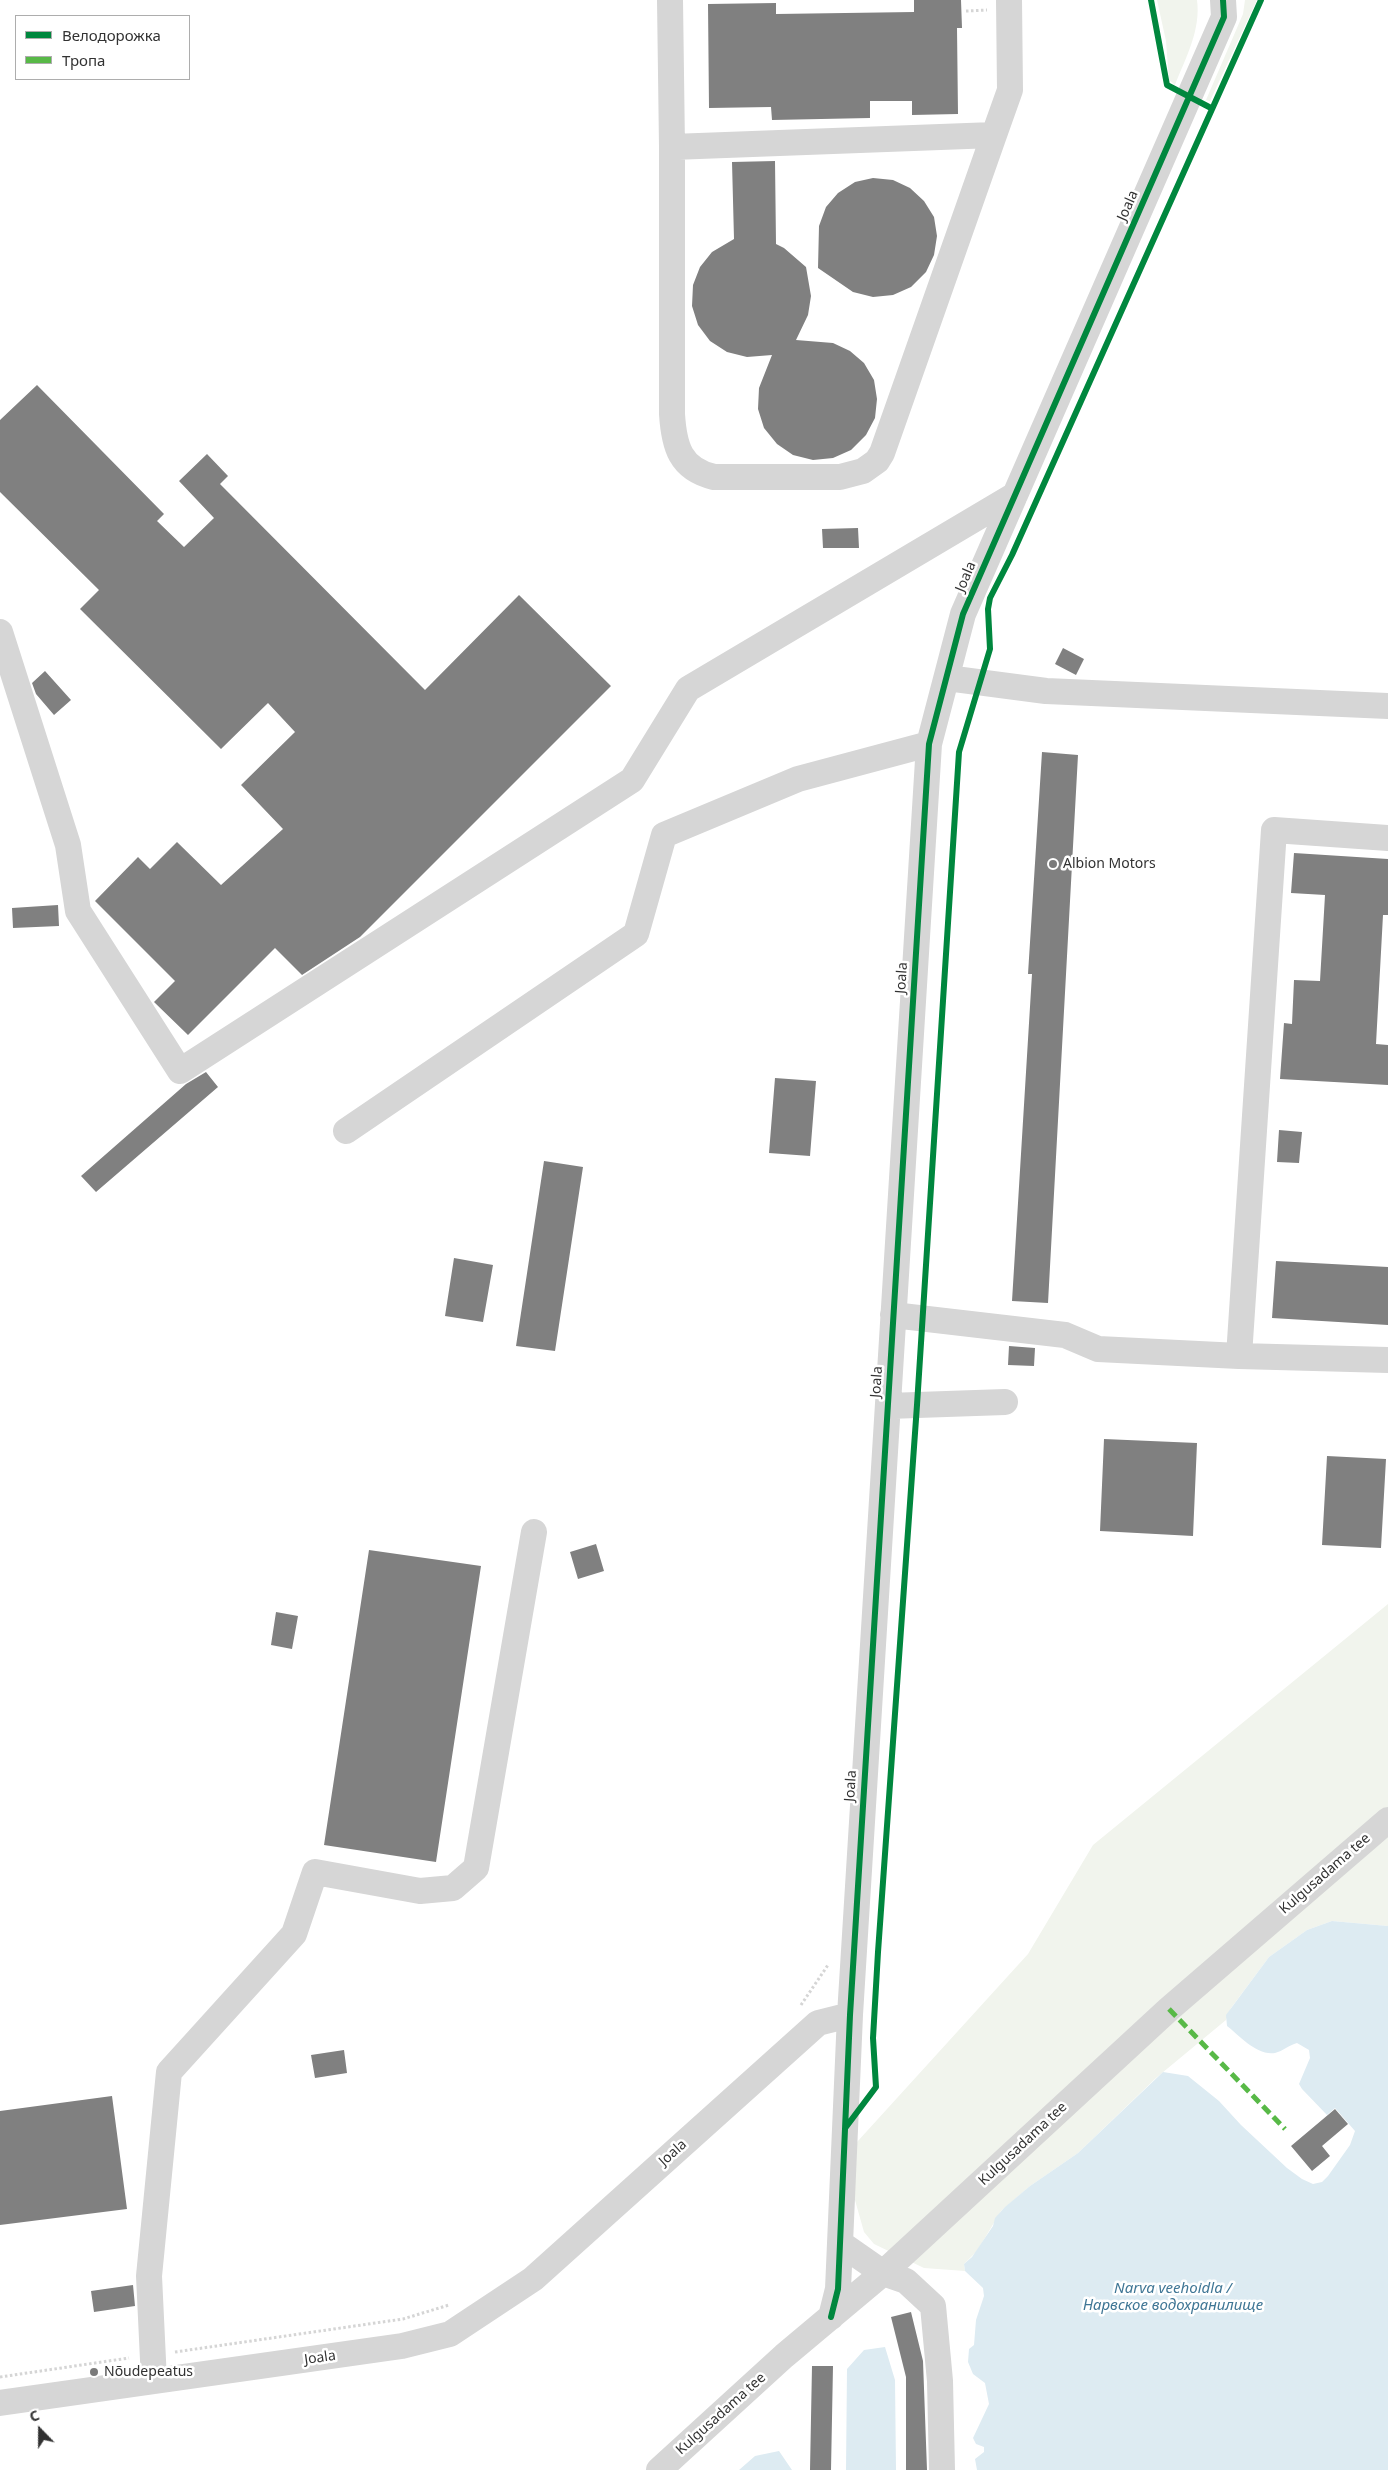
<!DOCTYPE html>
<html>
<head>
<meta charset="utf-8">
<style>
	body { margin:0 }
	#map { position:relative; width:1388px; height:2470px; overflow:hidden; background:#fff; font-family:"Noto Sans",sans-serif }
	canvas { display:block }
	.legend { position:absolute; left:15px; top:15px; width:175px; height:65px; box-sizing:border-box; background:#fff; border:1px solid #adadad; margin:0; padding:6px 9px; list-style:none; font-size:15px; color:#323232 }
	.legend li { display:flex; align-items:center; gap:10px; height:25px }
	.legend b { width:25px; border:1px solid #adadad }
	.north { position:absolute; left:15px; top:2405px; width:50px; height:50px; -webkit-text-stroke:4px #fff; paint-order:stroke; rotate:338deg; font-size:14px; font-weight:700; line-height:20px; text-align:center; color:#323232 }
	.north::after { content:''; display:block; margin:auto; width:18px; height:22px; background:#323232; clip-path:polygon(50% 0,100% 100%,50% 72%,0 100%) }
</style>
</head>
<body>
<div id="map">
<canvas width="1388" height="2470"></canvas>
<ul class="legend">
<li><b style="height:6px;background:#00873e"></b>Велодорожка</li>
<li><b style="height:6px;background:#58b947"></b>Тропа</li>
</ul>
<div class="north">С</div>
</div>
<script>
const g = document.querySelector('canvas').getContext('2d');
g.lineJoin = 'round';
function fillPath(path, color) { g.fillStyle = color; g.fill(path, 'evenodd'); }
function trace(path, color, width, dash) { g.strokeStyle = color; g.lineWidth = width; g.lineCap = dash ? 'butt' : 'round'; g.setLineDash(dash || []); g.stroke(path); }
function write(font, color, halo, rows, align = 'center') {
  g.font = font + ' "Noto Sans",sans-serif'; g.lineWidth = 5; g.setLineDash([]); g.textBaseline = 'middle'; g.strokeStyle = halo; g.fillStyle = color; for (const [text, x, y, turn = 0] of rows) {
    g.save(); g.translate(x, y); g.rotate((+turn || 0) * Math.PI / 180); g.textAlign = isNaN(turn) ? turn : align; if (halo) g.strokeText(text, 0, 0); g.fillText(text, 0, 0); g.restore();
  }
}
fillPath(new Path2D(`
	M1157 0H1197C1201 30 1186 57 1175 85L1169 80 1166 41Z
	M1245 0H1257L1210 101 1206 100 1243 14Z
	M1388 1604V1926L1332 1921 1307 1930 1269 1957 1231 2008 1226 2020 1156 2078 1078 2153 1030 2186 1001 2211 977 2251 964 2264 965 2271 924 2268 874 2244 864 2232 853 2193 857 2142 1028 1954 1093 1845Z`), '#f1f4ed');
fillPath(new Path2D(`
	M1332 1921 1388 1926V2470H977L975 2459 984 2452V2447L976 2444 973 2438 989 2404 985 2383 973 2374 968 2362 969 2349 974 2345 976 2320 984 2296 983 2288 965 2271 964 2264 972 2257 993 2226 995 2218 1005 2207 1030 2186 1078 2153 1163 2072 1188 2076 1219 2101 1241 2125 1287 2168 1302 2179 1313 2184 1322 2182 1328 2176 1350 2145 1355 2131 1335 2108 1327 2115 1302 2089 1299 2084 1310 2058 1309 2050 1297 2043C1289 2045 1283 2051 1275 2053 1257 2056 1240 2036 1227 2026L1226 2015 1269 1957 1307 1930Z
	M885 2347 895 2380 896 2470H846L847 2369 864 2350Z
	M779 2451 792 2470H739L755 2456Z`), '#ddebf2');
fillPath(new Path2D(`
	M914 0H961L962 28H957L958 114 912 115V101H870V118L772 120 771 107 709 108 708 4 776 3V14L914 12Z
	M775 161 776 244 784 248 806 267 811 296 808 315 796 340 833 343 850 351 864 363 874 380 877 399 875 418 866 435 851 450 833 458 813 460 793 455 777 444 764 428 758 409 759 388 772 355 747 357 727 352 710 341 698 325 692 306 693 285 700 267 712 252 734 239 732 162Z
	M873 178 893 180 910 188 924 201 934 217 937 236 934 255 926 272 911 287 893 295 873 297 853 292 818 268 819 226 826 207 838 193 855 182Z
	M37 385 164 514 157 521 184 547 214 518 179 481 207 454 228 476 220 484 425 690 519 595 611 686 360 937 302 975 275 948 188 1035 154 1002 175 981 95 901 138 857 150 869 177 842 221 885 283 829 241 785 295 732 268 703 221 749 80 609 99 590 0 492V420Z
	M858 528 859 548H823L822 529Z
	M1063 648 1084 659 1076 675 1055 664Z
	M45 671 71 700 54 715 36 694 32 683Z
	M1042 752 1078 755 1048 1303 1012 1301 1032 974H1028Z
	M1294 853 1388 859V915H1383L1376 1044 1388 1045V1085L1280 1079 1284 1023 1292 1024 1294 980 1320 981 1325 895 1291 893Z
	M58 905 59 926 13 928 12 908Z
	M206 1072 218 1087 96 1192 81 1176 186 1084Z
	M775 1078 816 1081 810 1156 769 1153Z
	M1279 1130 1302 1132 1299 1163 1277 1162Z
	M544 1161 583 1167 555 1351 516 1346Z
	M454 1258 493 1265 483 1322 445 1316Z
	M1276 1261 1388 1267V1325L1272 1318Z
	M1009 1346 1035 1348 1034 1366 1008 1365Z
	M1104 1439 1197 1443 1193 1536 1100 1531Z
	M1327 1456 1386 1459 1381 1548 1322 1545Z
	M596 1544 604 1571 578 1579 570 1552Z
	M369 1550 481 1566 436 1862 324 1845Z
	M276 1612 298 1616 292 1649 271 1645Z
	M344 2050 347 2073 315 2078 311 2055Z
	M112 2096 127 2209 0 2225V2111Z
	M1335 2109 1348 2124 1322 2146 1330 2156 1312 2171 1291 2146Z
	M133 2285 135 2306 94 2312 91 2291Z
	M911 2312 923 2361 927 2470H906V2377L891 2317Z
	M812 2366H833L831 2470H810Z`), '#808080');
trace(new Path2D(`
	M966 11 987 10
	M801 2005 828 1965
	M175 2352 403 2319 449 2305
	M0 2377 129 2358`), '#d5d5d5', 3, [2.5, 2.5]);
trace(new Path2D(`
	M670 0 672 147
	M994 135 672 147V414C674 446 680 469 714 477H840L863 471 877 461 882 453 994 135 1010 90 1009 0
	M0 632 68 845 78 911 180 1071 632 780 688 689 1015 495
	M947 678 1046 691 1388 706
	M346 1131 636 934 664 835 798 779 929 744
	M893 1315 1065 1335 1098 1349 1239 1356 1274 830 1388 838
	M1239 1356 1388 1360
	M888 1406 1005 1402
	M840 2243 883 2273 906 2281 933 2306 940 2381 942 2470
	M831 2317 838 2289 850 2015 929 744 963 614 1224 17 1223 0
	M154 2381 149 2276 169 2072 294 1934 315 1872 420 1891 453 1888 476 1868 534 1532
	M0 2403 402 2346 450 2334 533 2279 818 2023 850 2015
	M659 2470 784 2356 883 2273 1169 2009 1388 1820`), '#d6d6d6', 26);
trace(new Path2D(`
	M1169 2009 1285 2129`), '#58b947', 5, [10, 5]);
trace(new Path2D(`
	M1151 0 1167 85 1211 108
	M846 2127 876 2087 873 2038 878 1952 917 1405 959 752 990 649 988 609 990 598 1012 555 1261 0
	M831 2317 838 2289 850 2015 929 744 963 614 1224 17 1223 0`), '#00873e', 6);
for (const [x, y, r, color] of [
	[1053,864,5,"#7a7a7a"],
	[94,2372,5,"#7a7a7a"]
]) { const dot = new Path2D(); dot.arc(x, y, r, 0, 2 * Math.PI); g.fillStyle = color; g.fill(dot); trace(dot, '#fff', 2); }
write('14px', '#323232', '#fff', [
	["Joala",1128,206,-66],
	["Joala",966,577,-67],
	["Joala",902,978,-86],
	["Joala",877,1382,-86],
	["Joala",851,1786,-86],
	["Kulgusadama tee",1325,1874,-41],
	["Kulgusadama tee",1023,2144,-43],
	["Joala",673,2153,-42],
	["Joala",320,2358,-8],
	["Kulgusadama tee",721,2414,-42]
]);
write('14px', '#323232', '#fff', [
	["Albion Motors",1063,864],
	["Nõudepeatus",104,2372]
], 'left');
write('italic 15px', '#3f7695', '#fff', [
	["Narva veehoidla /",1173,2289],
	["Нарвское водохранилище",1173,2306]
]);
</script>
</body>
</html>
